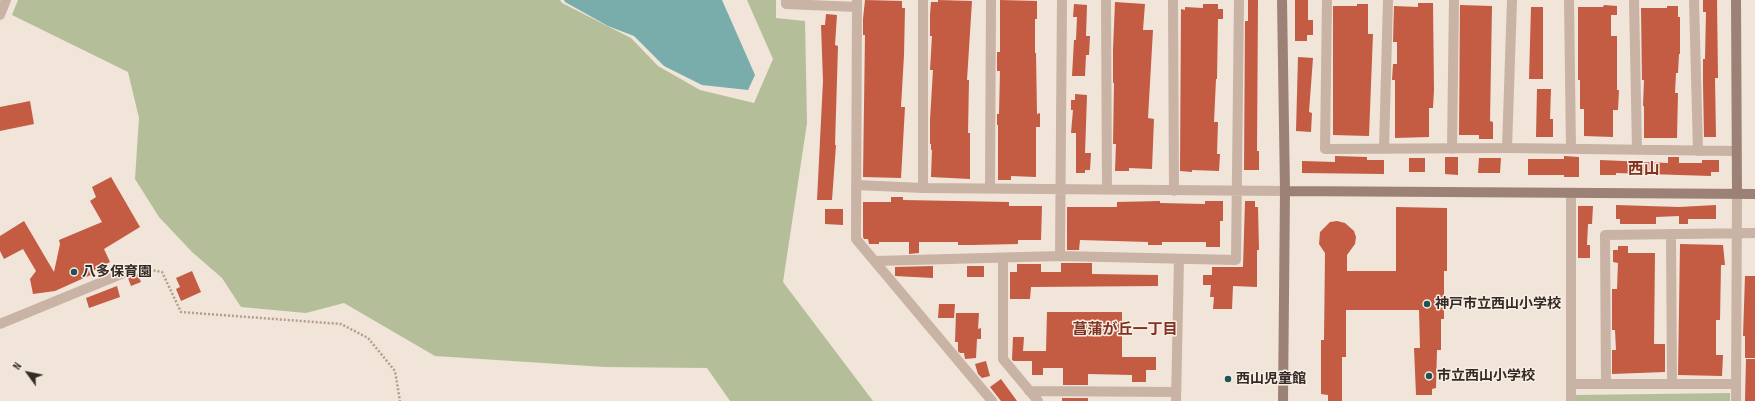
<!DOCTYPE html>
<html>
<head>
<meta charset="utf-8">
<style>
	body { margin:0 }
	#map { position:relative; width:1755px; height:401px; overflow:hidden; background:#f1e4d8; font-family:"Sofia Sans Condensed",sans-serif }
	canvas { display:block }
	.north { position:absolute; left:8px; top:353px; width:40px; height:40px; -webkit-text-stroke:3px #f8eee4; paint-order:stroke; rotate:303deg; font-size:11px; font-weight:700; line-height:16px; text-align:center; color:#342a26 }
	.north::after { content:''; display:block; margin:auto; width:14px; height:18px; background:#342a26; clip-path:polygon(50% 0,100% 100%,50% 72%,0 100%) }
</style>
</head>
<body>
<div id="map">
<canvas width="1755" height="401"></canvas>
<div class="north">N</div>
</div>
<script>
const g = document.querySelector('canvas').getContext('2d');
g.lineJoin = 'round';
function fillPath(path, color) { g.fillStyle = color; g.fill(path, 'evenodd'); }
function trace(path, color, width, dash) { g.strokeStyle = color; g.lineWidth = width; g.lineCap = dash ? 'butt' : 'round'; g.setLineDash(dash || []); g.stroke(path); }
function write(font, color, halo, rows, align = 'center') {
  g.font = font + ' "Sofia Sans Condensed","Noto Sans JP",sans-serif'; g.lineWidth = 3; g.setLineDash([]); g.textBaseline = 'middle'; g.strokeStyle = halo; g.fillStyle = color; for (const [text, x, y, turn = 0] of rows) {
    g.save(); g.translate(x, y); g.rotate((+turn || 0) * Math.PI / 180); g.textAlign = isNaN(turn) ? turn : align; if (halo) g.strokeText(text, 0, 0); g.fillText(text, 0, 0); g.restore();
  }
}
fillPath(new Path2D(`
	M18 0H560L562 3 631 38 658 66 700 90 754 103 773 59 747 0H776V18L805 21 807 123 783 282 873 401H730L707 368 605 367 435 356 344 303 306 313 241 307 222 278 192 252 159 217 135 179 139 118 128 72 12 15Z
	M1730 393V401H1575V395Z`), '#b4bf99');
fillPath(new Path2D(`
	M564 0H722L755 75 748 90 702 85 664 66 634 36 608 26 565 2Z`), '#78adac');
fillPath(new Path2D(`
	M865 0 902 1V8H905L904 55 901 107H905L901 178 863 177 865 35H863V19Z
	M938 0 972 1 967 80H969L968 133H970V179L931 177 932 150H931V144H930V120L933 70H930L932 36H930V15L931 2H938Z
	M1000 0 1037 1V19H1035V53H1036L1037 114 1040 113V127H1036V177L1011 176V180H998V125H997V114H999L1000 71H997V52H1000Z
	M1248 0H1258L1257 151H1259V170H1244L1245 21H1248Z
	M1295 0H1308V20H1313V35H1307V41H1295Z
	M1703 0H1717L1718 78H1715L1716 137H1704L1703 83V59H1705L1706 12H1703Z
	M1115 2 1145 4 1143 30H1153L1148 118 1154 119 1152 169 1129 168V171H1115L1116 144H1113L1114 83H1113V49Z
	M1418 3H1433L1434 90 1433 108H1429V137L1395 138V80H1392L1393 64H1397V42H1393L1394 6 1418 7Z
	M1074 4 1087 5 1086 36H1090L1089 55H1086L1085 76H1072L1074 40H1076L1077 17H1073Z
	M1203 4H1218V9H1223V19H1218L1217 79H1216L1214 122H1218L1217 154H1220L1219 171 1192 170V172L1180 171 1181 9 1185 10V7L1203 8Z
	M1357 4H1368V34H1373L1369 136 1333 135V6H1357Z
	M1460 5 1492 6 1490 121 1493 122V139H1479V135H1459Z
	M1604 5 1617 6V15H1611V36H1617V90H1619L1618 110H1613V137L1584 136V109H1580V80H1578V7H1603Z
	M1667 6H1678V17H1680V54H1679L1678 73H1676L1675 93H1678L1677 138H1644V106H1643L1644 80H1642L1641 8H1667Z
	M1531 7H1543V79H1529Z
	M826 14 837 15 835 45 838 46 835 145H836L832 200H817L823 81 821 25H825Z
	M1298 57 1313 58 1309 112 1312 113 1311 132 1296 131Z
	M1537 89H1551L1550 119H1553V137H1536Z
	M1075 94 1087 95 1085 153H1091L1090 170H1085V173H1076V133H1071L1073 110H1071V100H1075Z
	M30 101 34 124 0 131V107Z
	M1335 156 1367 157V160H1384V174L1302 173V161L1335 162Z
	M1564 156 1579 157V177H1564V175H1528V159H1564Z
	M1445 157H1458V175L1445 174Z
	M1668 157H1679V163H1702V160H1719V172H1711V176L1616 173V175H1600V160L1668 163Z
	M1409 158H1425V172H1409Z
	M1479 158H1501L1500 173H1478Z
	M111 177 140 227 104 249 110 262 93 271V274L55 291 33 294 30 279 36 271 23 249 4 259 0 251V236L24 221 54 272 60 244 59 240 102 222 90 201 96 197 92 187Z
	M891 197H903V200L1009 202V206H1042L1041 240H1018V244L972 245H958V242H919V253L909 254V242H879V244H869L868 239H864L863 237V202H891Z
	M1160 201V203L1205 204V201H1223V221H1220V247H1206V242H1162V245H1148V242L1080 240 1079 250H1067V207H1117V202Z
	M1245 201H1255V207H1258L1259 250H1257V287L1233 286 1232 309H1213L1214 297H1210L1211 285H1203V275H1212V267H1243Z
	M1616 205 1679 207 1716 205V219H1688V224H1679V216L1656 217V224H1620V219H1616Z
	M1578 206H1593L1592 224H1588L1587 245H1590V258H1578Z
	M1396 207 1447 208V271H1444V319H1441V350H1437L1436 388 1432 389V395H1416L1414 348H1420L1419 310H1346V357H1342V401H1328V395L1321 394V340H1324L1325 253 1319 244 1320 232 1330 222 1337 221 1345 223 1354 231 1356 237 1355 244 1347 255V271H1396Z
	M825 209H843V225L825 224Z
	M1680 244 1723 245 1725 265H1721L1720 320H1716V355H1723L1722 376 1678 375Z
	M1618 246H1628V253H1655L1654 344H1665V372L1612 374V350H1616L1615 330H1612V289H1617L1618 263 1613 262V250H1618Z
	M1061 263H1092V274L1158 275V286L1031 287 1030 299H1010V272H1017V264H1041V272H1061Z
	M933 266V278L895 276V267Z
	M967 266H984V277H967Z
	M192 271 201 292 181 301 176 289 180 287 176 278Z
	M137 273 141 282 131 286 128 278Z
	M1745 276H1755V358H1745V336H1743Z
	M117 286 120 297 89 308 86 298Z
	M939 304H955L954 318H938Z
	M1047 312H1122V357H1156V370H1146V382H1132V375L1088 374V385H1063V368H1043V375H1032V361H1014L1012 360 1013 337H1024L1023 351H1046Z
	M956 313H979L978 329 981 328V339H977L976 358 965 359 964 353H960L958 351V342H955Z
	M1746 359H1755V401H1745Z
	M986 361 990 376 982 378 978 374 975 364Z
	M1001 379 1017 401H1001L990 387Z
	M1062 398H1088V401H1062Z`), '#c45b43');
trace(new Path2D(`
	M134 270 141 268 162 272 181 312 341 324 368 338 395 371 400 401`), '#b49d8f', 2.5, [2, 2]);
trace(new Path2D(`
	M786 0V4L857 7
	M857 0 856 239 992 401
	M923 0V188
	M1106 0 1107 190
	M1173 0 1174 191
	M1327 0 1325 149 1507 148 1736 151
	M1569 0 1571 149
	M1634 0 1637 150
	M1694 0 1698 151
	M0 15 6 0
	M1507 148 1512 0
	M1384 149 1388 0
	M1452 149 1454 0
	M856 185 923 188 1285 191
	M990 188 991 0
	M1671 234 1672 383
	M1060 256 1062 0
	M1003 258V359L1038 401
	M875 261 1060 256 1236 260 1239 0
	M0 324 124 273
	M1606 383 1605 235 1755 233
	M1571 384H1736
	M1029 391 1176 392
	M1176 401 1179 259
	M1571 401V193
	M1736 401 1737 194`), '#c8b3a5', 10);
trace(new Path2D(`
	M1282 0 1285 191 1283 401
	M1736 0 1737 194
	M1285 191 1755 194`), '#9c8276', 10);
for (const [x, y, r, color] of [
	[74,272,4,"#1d5454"],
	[1427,304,4,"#1d5454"],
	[1429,376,4,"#1d5454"],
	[1228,379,4,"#1d5454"]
]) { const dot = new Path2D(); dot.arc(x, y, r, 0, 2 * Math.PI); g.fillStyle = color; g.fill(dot); trace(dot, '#f8eee4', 1.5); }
write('bold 14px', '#342a26', '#f8eee4', [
	["八多保育園",82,272],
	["神戸市立西山小学校",1435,304],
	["市立西山小学校",1437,376],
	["西山児童館",1236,379]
], 'left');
write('bold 15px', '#813221', '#f8eee4', [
	["菖蒲が丘一丁目",1125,330]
]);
write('bold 16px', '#813221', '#f8eee4', [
	["西山",1644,170]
]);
</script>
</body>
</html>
